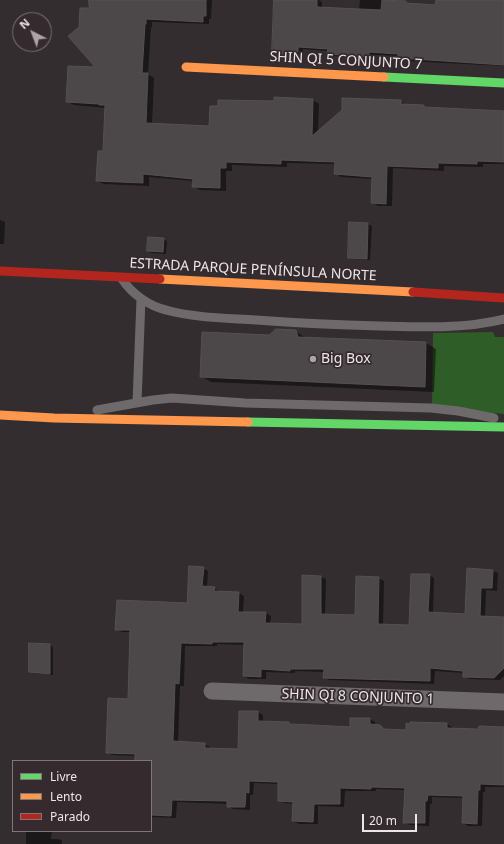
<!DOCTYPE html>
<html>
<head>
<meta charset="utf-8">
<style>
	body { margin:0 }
	#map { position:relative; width:504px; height:844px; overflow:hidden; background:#332d2f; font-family:"Noto Sans",sans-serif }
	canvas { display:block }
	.legend { position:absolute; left:12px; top:760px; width:140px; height:72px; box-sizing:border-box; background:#352b2e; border:1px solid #7f7678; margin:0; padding:5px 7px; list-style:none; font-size:12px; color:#ede6e8 }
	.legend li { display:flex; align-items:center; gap:8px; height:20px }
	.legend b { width:20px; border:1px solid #7f7678 }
	.north { position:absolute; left:12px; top:12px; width:40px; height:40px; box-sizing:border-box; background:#352b2e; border:1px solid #7f7678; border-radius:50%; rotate:318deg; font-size:11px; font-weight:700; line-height:16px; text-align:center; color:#ede6e8 }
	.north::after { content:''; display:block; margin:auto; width:14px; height:18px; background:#aca5a7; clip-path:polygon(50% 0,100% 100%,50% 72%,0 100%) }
	.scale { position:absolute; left:362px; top:814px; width:55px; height:18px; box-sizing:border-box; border:2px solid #ede6e8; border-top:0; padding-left:5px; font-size:12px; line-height:14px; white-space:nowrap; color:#ede6e8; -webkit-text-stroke:3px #352b2e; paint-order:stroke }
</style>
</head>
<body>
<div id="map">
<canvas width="504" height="844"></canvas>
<ul class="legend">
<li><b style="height:5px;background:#63d668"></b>Livre</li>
<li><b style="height:5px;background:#ff974d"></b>Lento</li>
<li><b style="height:5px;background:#b3261e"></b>Parado</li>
</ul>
<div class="north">N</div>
<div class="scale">20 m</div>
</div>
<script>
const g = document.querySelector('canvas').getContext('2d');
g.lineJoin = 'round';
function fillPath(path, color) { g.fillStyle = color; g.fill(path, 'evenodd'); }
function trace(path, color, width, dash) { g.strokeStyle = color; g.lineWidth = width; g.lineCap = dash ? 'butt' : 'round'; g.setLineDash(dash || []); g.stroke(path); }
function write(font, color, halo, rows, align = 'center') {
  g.font = font + ' "Noto Sans",sans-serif'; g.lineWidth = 3.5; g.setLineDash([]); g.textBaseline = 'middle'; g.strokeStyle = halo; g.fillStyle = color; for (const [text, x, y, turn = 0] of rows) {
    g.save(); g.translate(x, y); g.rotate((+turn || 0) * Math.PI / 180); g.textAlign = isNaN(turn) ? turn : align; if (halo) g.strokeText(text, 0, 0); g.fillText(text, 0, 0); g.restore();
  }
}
fillPath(new Path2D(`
	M493 332 495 337H504V414L432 407 433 333Z`), '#2f5d27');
fillPath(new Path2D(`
	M95 0H212L211 19H209V24L152 22V27H151L148 74 154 78 152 125 210 127 275 102 313 100 319 104 318 132 400 101 407 105 424 106 428 108 504 112V164H483V167L444 166V171L393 168 392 206H378L372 202 373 179 341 177 335 173 336 164 287 163V167L232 165V171H226V191L200 190 193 186 194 181 149 177V186L104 184 97 181 104 152 106 108 74 105 68 102 98 68 102 9Z
	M275 0H319L322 2V8L359 10 360 0H400V2H406L410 5 436 6 437 0H504V66L404 61 399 58V56L373 55V59L333 56 328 54V51L303 49V55L297 54V57H277L273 54Z
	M0 220 5 222 4 244H0Z
	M350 223 368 224 372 226 370 260 352 259 349 258Z
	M163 239 167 241 166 254 151 253 148 251Z
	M295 331 306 338 426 343 436 349 434 392 211 382 201 376Z
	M203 568 208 571 207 588H214L219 591V592L239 593 244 596 243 613H266L271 616 270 624 303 625 321 577 326 579 325 615 356 616 357 577 379 578 384 581 383 625 410 626 429 575 434 578 433 613 466 615 468 569 493 571 498 573 497 591 486 590 485 617 504 618V676L500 680 469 679 464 676V673L435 671 434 684 329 680 324 677V672L295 671V673L266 672V679H249L244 676 245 645 217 644V646H185L184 686H180L178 742 204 744 210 747V749L239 750 258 712 263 715V722L289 723 292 725 351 728 370 719 375 722V725L380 726 386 730 407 731 447 724 452 727V729L504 728V787H485V792H483L482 826H468L463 823 464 798 432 797V804H430L429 826 410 825 404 822 406 790 376 789V791H345L344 807 318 806V824H299L293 821 294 804 284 803 279 800V784L254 783 253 795H250V810L233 809 228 806V804L177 802 176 818 151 817V761H136V756L112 755 107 752 129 700 131 632H122L116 629 188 604Z
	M50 645 53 647V675L33 673 30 671Z
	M26 831H52L51 839H59L62 841V844H26Z`), '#0007');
const building = new Path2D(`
	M89 0H206V16H203V22L146 19V24H145L142 73H148L146 123 209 126 210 106H218V100L274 101V97L313 99 312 136 342 110V98L401 100V104L424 105V107L504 111V162L477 161V164L438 163V168L387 166 386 204 371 203 372 177 334 174 335 162 281 160V164L226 162V168H220V188L192 187 193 179 143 174V183L96 181 98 151H103L105 105H99V104L66 102 68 66 95 67 68 36 79 27 80 8H89Z
	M274 0H317V7L381 10 382 0 406 1V3L435 5 436 0H504V65L398 58V54L369 52V57L327 54 328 49 298 47V52H292V55H272Z
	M349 222 368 223 367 259 348 258Z
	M148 237 164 238 163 252 147 251Z
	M276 329 296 330 298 337 426 342 425 387 200 377 202 332 269 335Z
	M189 566 204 567 202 586 215 587 214 591 239 592 238 612H266L265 623 302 624V575L321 576V614L355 615 356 576 379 577 378 624 409 625 411 574H430L428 612 465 614 467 568 493 570 492 588H481L480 616 504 617V668L494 678 463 677V671L430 668V681L323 678 324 669H290V671L261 669V677L243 676 244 642H212V644L181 643 179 684 175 683 173 741 205 743V748L238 749 239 711H258V721L289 722V724L313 725 350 727V718H370V724L380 725 384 729 406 730V723L410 724V722L447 723V728L478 729 479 726 504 727V785L480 784V790H478L477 824 462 823 463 796 428 795 427 801H425V823H403L405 788 371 787V789L340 788V804H314L313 822 292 821 293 802 278 801V782L249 781V793L246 792 245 807H227V801L172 800 171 816 151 815V761H135V754L106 753 108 698 128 699 130 630H115L117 600 187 603Z
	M29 643 50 644V674L29 672Z`);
fillPath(building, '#4c4748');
trace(building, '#555051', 1);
trace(new Path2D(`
	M122 279C132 294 149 306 166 310 195 318 226 318 256 320 297 323 339 325 380 326 422 327 463 329 504 319
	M137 403 141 299
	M97 410 153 400 172 398 245 403 431 408 458 411 494 418`), '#6e696a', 9);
trace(new Path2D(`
	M212 691 504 702`), '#6e696a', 17);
trace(new Path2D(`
	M384 77 504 83
	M248 422 504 427`), '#63d668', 9);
trace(new Path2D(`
	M186 67 384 77
	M160 279 413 292
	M0 415 54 418 248 422`), '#ff974d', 9);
trace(new Path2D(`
	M0 271 160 279
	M413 292 504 298`), '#b3261e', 9);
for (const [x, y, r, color] of [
	[313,359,4,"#aca5a7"]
]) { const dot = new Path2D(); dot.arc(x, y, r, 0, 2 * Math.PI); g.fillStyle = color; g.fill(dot); trace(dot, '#352b2e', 1.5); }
write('14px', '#ede6e8', '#352b2e', [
	["SHIN QI 5 CONJUNTO 7",346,61,3],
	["ESTRADA PARQUE PENÍNSULA NORTE",253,270,3],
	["SHIN QI 8 CONJUNTO 1",358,697,2]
]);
write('14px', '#ede6e8', '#352b2e', [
	["Big Box",321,359]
], 'left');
</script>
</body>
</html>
